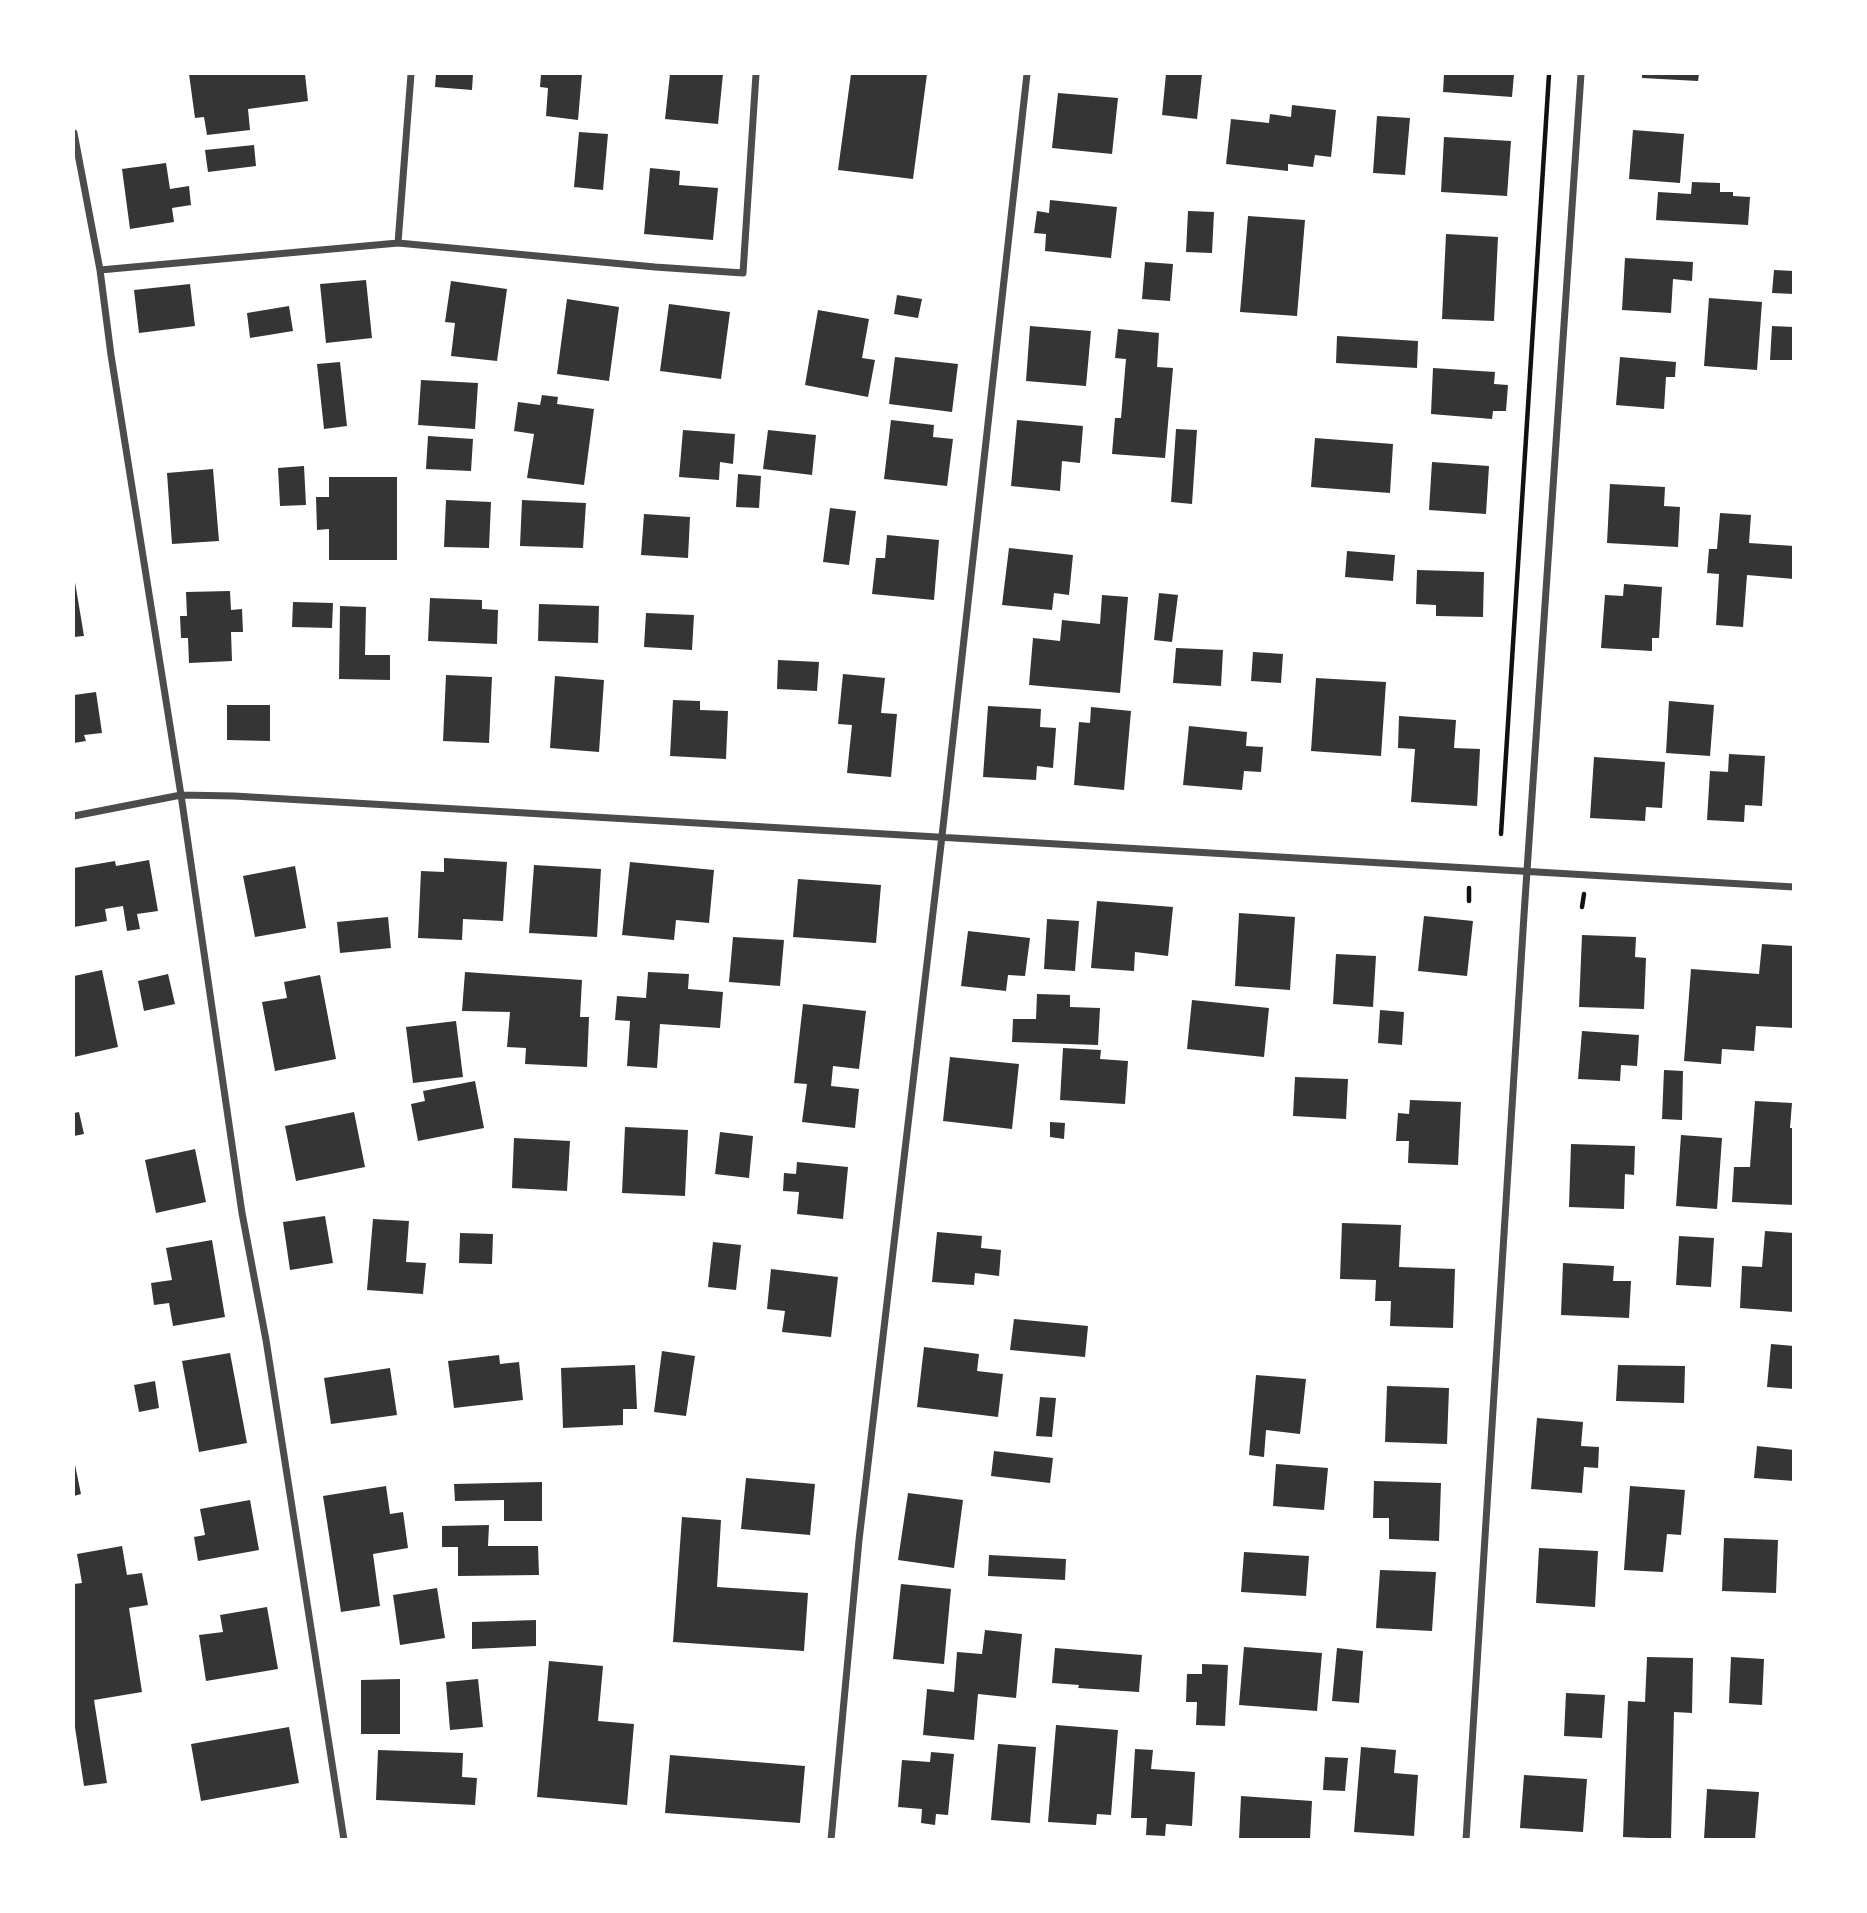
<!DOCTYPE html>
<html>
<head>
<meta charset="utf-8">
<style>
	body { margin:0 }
	#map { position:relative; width:1867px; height:1913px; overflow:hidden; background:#fff; font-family:"Space Grotesk",sans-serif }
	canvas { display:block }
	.frame { position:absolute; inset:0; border:75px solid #fff; pointer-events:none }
</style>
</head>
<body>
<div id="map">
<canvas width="1867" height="1913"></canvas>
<div class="frame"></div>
</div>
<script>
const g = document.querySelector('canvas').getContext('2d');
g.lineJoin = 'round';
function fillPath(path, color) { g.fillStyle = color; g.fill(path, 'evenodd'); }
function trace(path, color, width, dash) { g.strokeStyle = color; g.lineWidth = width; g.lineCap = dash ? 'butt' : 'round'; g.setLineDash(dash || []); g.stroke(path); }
fillPath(new Path2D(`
	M189 74H305L308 101 248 109 250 130 207 135 204 117 195 118Z
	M436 74H473L472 90 435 87Z
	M541 74H582L578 120 546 116 548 88 540 87Z
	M670 74H723L718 124 665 119Z
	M851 74H927L913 179 838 170Z
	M1166 74H1202L1197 119 1162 115Z
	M1444 74H1514L1512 97 1443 92Z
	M1642 74H1699L1698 81 1642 78Z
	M1058 93 1118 98 1112 154 1052 148Z
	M1292 105 1336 110 1331 157 1315 155 1313 167 1288 164V171L1226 164 1231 119 1269 123 1270 114 1291 117Z
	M1377 116 1410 118 1405 175 1373 173Z
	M1633 130 1684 134 1680 183 1629 179Z
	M579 132 608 134 603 190 574 187Z
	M1444 137 1511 141 1507 196 1441 192Z
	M254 145 256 166 208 172 205 150Z
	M166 163 170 189 189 186 191 205 172 208 174 222 130 229 122 169Z
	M650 168 680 171 679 185 718 188 713 240 644 234Z
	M1692 182 1720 183V192H1733V196L1750 197 1748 225 1656 220 1658 192 1691 194Z
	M1050 200 1117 207 1111 258 1045 251 1046 234 1034 233 1037 211 1049 213Z
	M1188 211 1214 212 1212 253 1186 252Z
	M1248 216 1305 220 1297 316 1240 312Z
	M1446 234 1498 237 1494 321 1442 319Z
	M1625 258 1693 262 1692 281 1673 279 1671 313 1622 310Z
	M1145 262 1173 264 1170 301 1142 299Z
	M1774 270 1794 271V294L1772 293Z
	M366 280 372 338 326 343 320 284Z
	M451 281 507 289 497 361 451 356 455 323 445 322Z
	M190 284 195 326 139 333 134 290Z
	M897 295 922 299 918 318 894 314Z
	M1709 298 1762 302 1757 370 1704 366Z
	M567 299 619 307 609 381 557 374Z
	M669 304 730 312 721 379 660 371Z
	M289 306 293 331 250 338 247 313Z
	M818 310 869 319 862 358 875 360 868 397 805 385Z
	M1030 326 1091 331 1086 386 1026 381Z
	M1772 326 1794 327V360H1770Z
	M1118 329 1159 333 1157 367 1173 368 1165 458 1112 454 1115 418H1121L1126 359 1115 358Z
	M1337 336 1418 341 1417 368 1336 363Z
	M895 357 958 364 952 412 889 404Z
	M1620 357 1676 362 1675 377H1666L1664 409 1616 405Z
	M340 362 347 426 324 429 317 364Z
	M1433 368 1495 372 1494 384 1508 385 1506 411H1493L1492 419 1431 414Z
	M421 380 478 383 475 429 418 425Z
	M542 395 558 397 557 404 594 409 584 485 527 478 534 434 514 431 518 402 540 405Z
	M891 420 934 425 933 437 953 439 947 486 884 479Z
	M1017 420 1083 426 1080 463 1062 461 1060 491 1011 486Z
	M1176 429 1197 430 1192 504 1171 502Z
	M683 430 735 434 733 464 720 462 719 480 679 477Z
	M768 430 816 435 812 475 763 469Z
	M428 436 473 439 471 471 426 469Z
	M1315 438 1393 444 1390 493 1311 487Z
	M1432 462 1489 466 1486 514 1429 510Z
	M304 466 306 505 280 506 278 468Z
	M213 469 219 541 172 544 167 473Z
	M738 474 761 476 759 508 736 507Z
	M329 477H397V560H329V529L317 530 316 497H329Z
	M1610 484 1665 487 1664 506 1680 507 1678 547 1607 543Z
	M446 500 491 502 489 548 444 547Z
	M522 500 586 503 583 548 520 546Z
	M830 508 856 511 849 565 823 562Z
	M1720 513 1751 515 1749 543 1794 546V579L1747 575 1743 627 1716 625 1719 574 1707 573 1709 549H1717Z
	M644 514 690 517 688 558 641 555Z
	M887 535 939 540 934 600 872 594 876 558H885Z
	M1009 548 1073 555 1069 595 1054 593 1052 610 1002 605Z
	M1347 551 1395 555 1393 581 1345 577Z
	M1417 570 1484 572 1483 617 1436 616V605L1416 604Z
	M74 576 84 636 74 637Z
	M1624 584 1662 587 1659 638H1652V651L1601 648 1605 595 1623 596Z
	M230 591 231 610 242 609 243 632H231L232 661 189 663 188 638H181L180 616H187L186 592Z
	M1159 593 1178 595 1172 642 1154 640Z
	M1102 595 1128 597 1120 693 1029 685 1033 638 1060 641 1062 620 1100 624Z
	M430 598 482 600V609L498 610 497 644 428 641Z
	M293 602 333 603 332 628 292 627Z
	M539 604 599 606 598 643 538 641Z
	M340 606 366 607 365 655H390V680L339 679Z
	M646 613 694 615 692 650 644 647Z
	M1176 648 1223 650 1221 686 1173 683Z
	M1253 652 1283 654 1281 683 1251 681Z
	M778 660 819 662 817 691 777 689Z
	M843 674 885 678 881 713 897 714 891 777 847 773 852 725 838 724Z
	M446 675 492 677 489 743 443 741Z
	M555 676 604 680 599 752 550 748Z
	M1316 678 1386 682 1381 756 1311 751Z
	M96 692 102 733 84 735 86 741 74 743V695Z
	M673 700 700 701V710L728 711 726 759 670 756Z
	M1669 701 1714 705 1710 756 1666 753Z
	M227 705H270V741L227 740Z
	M988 706 1041 709 1040 727 1056 728 1053 768 1037 766 1036 780 983 777Z
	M1091 707 1131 711 1124 790 1074 785 1079 722 1090 723Z
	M1399 716 1456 720 1454 748 1480 749 1477 806 1411 802 1415 749 1398 748Z
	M1189 726 1247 732 1246 746 1263 747 1261 772 1244 771 1242 790 1183 785Z
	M1729 754 1765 756 1762 806 1745 805 1744 822 1707 820 1710 771 1728 772Z
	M1594 757 1665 762 1662 808 1646 807 1645 821 1590 818Z
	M444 858 507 862 503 921 463 919 462 940 418 938 421 871 444 872Z
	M149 860 158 911 137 914 140 929 127 931 123 906 105 909 107 921 74 927V868L115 861 116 866Z
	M630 862 714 870 709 923 676 920 674 940 622 935Z
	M534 865 601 869 597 937 529 933Z
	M295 866 306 928 255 937 243 876Z
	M798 879 881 885 876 943 793 937Z
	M1097 901 1173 907 1168 956 1135 952 1134 971 1091 968Z
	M1239 913 1295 917 1290 990 1235 986Z
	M1424 916 1473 921 1467 976 1418 971Z
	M388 917 391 948 340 953 337 922Z
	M1047 919 1079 921 1075 971 1044 969Z
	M968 931 1030 938 1025 976 1008 975 1006 991 961 986Z
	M1582 935 1636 937 1635 957 1646 958 1644 1009 1579 1007Z
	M733 937 784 940 780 986 729 982Z
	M1762 944 1794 946V1028L1756 1026 1754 1051 1722 1049 1721 1064 1684 1061 1691 969 1759 974Z
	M1336 954 1376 956 1373 1007 1333 1004Z
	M102 970 118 1047 74 1057V976Z
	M465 972 582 980 580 1017H589L587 1067 525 1064 526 1048 507 1047 510 1012 462 1011Z
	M648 972 689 974 688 989 723 992 720 1028 660 1024 657 1068 627 1066 630 1021 615 1020 617 996 646 998Z
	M168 974 175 1004 144 1011 138 981Z
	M320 975 336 1059 275 1071 262 1002 287 998 284 982Z
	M1037 994 1070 995V1007L1100 1008 1098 1045 1012 1042 1013 1019H1036Z
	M1192 1000 1269 1008 1264 1057 1187 1049Z
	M803 1004 866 1011 859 1069 833 1066 831 1086 859 1089 855 1128 802 1122 807 1084 794 1083Z
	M1380 1010 1404 1012 1402 1045 1378 1043Z
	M456 1021 463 1077 413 1083 406 1027Z
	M1582 1031 1639 1035 1637 1066 1621 1065 1620 1081 1578 1079Z
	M1063 1048 1101 1050 1100 1059 1128 1061 1125 1104 1060 1100Z
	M950 1057 1019 1064 1012 1129 943 1121Z
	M1664 1070 1683 1071 1682 1120 1662 1119Z
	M1295 1077 1348 1079 1346 1119 1293 1116Z
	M475 1081 484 1128 418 1141 411 1104 425 1101 423 1091Z
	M1410 1100 1461 1102 1458 1165 1408 1163 1409 1141H1396L1398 1113 1409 1114Z
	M1755 1101 1792 1103 1790 1128H1794V1205L1732 1202 1734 1167H1750Z
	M79 1112 84 1134 74 1136V1113Z
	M354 1112 365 1167 296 1181 285 1126Z
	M1050 1122 1065 1123 1064 1139 1050 1137Z
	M625 1127 688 1130 685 1196 622 1193Z
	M720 1132 753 1136 749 1178 715 1174Z
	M1681 1135 1722 1138 1717 1209 1676 1206Z
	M514 1138 570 1141 567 1191 512 1188Z
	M1571 1144 1635 1146 1634 1175 1625 1174 1624 1209 1569 1207Z
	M195 1149 206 1202 156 1213 145 1160Z
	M797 1162 848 1167 843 1219 797 1214 799 1192 783 1191 784 1173 796 1174Z
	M325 1216 333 1263 290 1270 283 1222Z
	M373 1219 409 1221 406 1262 426 1263 423 1294 367 1290Z
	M1342 1223 1401 1225 1399 1267 1455 1269 1453 1328 1390 1326 1391 1301H1375L1376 1280 1340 1279Z
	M1765 1231 1794 1233V1312L1740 1308 1742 1266 1762 1267Z
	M937 1232 982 1236 981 1248 1001 1250 999 1276 975 1273 974 1285 932 1282Z
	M460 1233 493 1234 492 1264 459 1263Z
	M1679 1236 1714 1238 1711 1287 1676 1285Z
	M212 1240 225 1317 173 1326 169 1303 154 1305 151 1283 172 1280 166 1248Z
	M713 1242 741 1245 736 1290 708 1287Z
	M1563 1263 1614 1266 1613 1281H1631L1629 1318 1561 1315Z
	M771 1269 838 1277 831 1337 782 1332 785 1311 767 1309Z
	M1014 1319 1088 1326 1085 1357 1010 1350Z
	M1771 1344 1794 1346V1389L1767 1387Z
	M924 1347 979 1354 977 1371 1003 1374 998 1417 917 1407Z
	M662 1351 695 1356 686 1416 654 1412Z
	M230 1353 247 1443 199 1452 182 1361Z
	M499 1355 500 1364 519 1362 523 1400 454 1408 448 1361Z
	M635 1365 637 1409H623V1425L563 1428 561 1368Z
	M1618 1365 1685 1366 1684 1403 1616 1401Z
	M390 1368 397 1415 331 1424 324 1378Z
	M1256 1375 1306 1379 1300 1434 1266 1430 1264 1457 1249 1455Z
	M155 1381 159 1408 139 1412 134 1385Z
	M1387 1386 1449 1388 1447 1444 1385 1442Z
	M1040 1397 1056 1398 1052 1437 1036 1436Z
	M1537 1418 1583 1422 1581 1446 1599 1447 1598 1468 1584 1467 1582 1493 1531 1489Z
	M1757 1446 1794 1450V1481L1754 1478Z
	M994 1451 1053 1458 1050 1483 991 1476Z
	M74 1460 81 1494 74 1496Z
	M1276 1464 1328 1468 1324 1510 1273 1506Z
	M746 1478 815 1484 810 1535 741 1529Z
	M1374 1481 1441 1483 1439 1541 1389 1539V1518H1373Z
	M542 1482V1521H504V1500L455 1501 454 1484Z
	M386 1486 390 1514 403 1512 408 1548 373 1554 380 1606 341 1612 323 1496Z
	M1630 1486 1685 1490 1681 1535 1667 1534 1663 1572 1624 1570Z
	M908 1493 963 1500 954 1568 898 1560Z
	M250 1500 259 1550 198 1561 194 1537 205 1535 200 1509Z
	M682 1517 721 1520 717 1587 808 1593 804 1651 673 1642Z
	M489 1525 488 1546H538L539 1575 458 1576V1547H442V1526Z
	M1724 1538 1778 1540 1776 1593 1722 1591Z
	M122 1546 127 1575 142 1573 148 1605 129 1608 142 1692 94 1700 107 1783 84 1786 74 1721V1584L82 1583 77 1554Z
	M1539 1548 1598 1551 1595 1607 1536 1603Z
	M1244 1552 1309 1556 1306 1596 1241 1592Z
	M989 1555 1066 1559 1065 1580 988 1576Z
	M1380 1570 1436 1572 1432 1631 1376 1628Z
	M901 1584 951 1589 944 1664 893 1659Z
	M437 1588 445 1638 400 1645 393 1595Z
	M267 1607 278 1669 206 1681 199 1635 223 1632 220 1615Z
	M536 1620V1646L472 1649V1622Z
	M985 1630 1022 1634 1016 1698 978 1694 974 1740 923 1735 927 1689 954 1692 957 1652 982 1654Z
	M1244 1647 1322 1653 1317 1711 1239 1705Z
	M1055 1648 1142 1655 1139 1692 1078 1688 1079 1685 1052 1683Z
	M1337 1648 1363 1651 1359 1703 1332 1701Z
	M1647 1657 1693 1658 1692 1713 1674 1712 1671 1839 1623 1837 1628 1701 1645 1702Z
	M1731 1657 1764 1659 1762 1705 1729 1703Z
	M549 1661 603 1666 598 1721 634 1724 627 1805 537 1797Z
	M1202 1664 1228 1665 1225 1726 1196 1725 1197 1702H1186L1187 1674H1202Z
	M400 1679V1734H361V1680Z
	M478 1679 483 1727 450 1730 446 1682Z
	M1566 1693 1605 1695 1602 1738 1564 1736Z
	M1056 1725 1118 1730 1111 1815 1097 1814 1096 1825 1048 1822Z
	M289 1727 299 1783 201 1801 191 1744Z
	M998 1744 1036 1747 1030 1823 991 1820Z
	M1361 1747 1396 1750 1394 1773 1418 1775 1414 1836 1354 1832Z
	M1135 1749 1153 1750 1151 1769 1195 1772 1192 1826 1166 1824 1165 1836 1146 1835 1147 1818H1131Z
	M378 1750 463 1753 462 1777 477 1778 475 1805 376 1800Z
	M931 1752 954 1754 948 1815 936 1814 935 1825 921 1823 922 1809 898 1807 902 1760 930 1762Z
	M670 1755 805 1766 800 1823 665 1813Z
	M1325 1757 1348 1758 1345 1791 1323 1790Z
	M1524 1775 1587 1779 1583 1832 1520 1828Z
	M1707 1789 1759 1792 1755 1839H1704Z
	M1241 1796 1312 1801 1310 1839H1239Z`), '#353535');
trace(new Path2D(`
	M1501 834 1549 74
	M1469 901V888
	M1582 907 1584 894`), '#111', 4.5);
trace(new Path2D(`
	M74 133 100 270 111 355 181 795 242 1213 266 1340 344 1840
	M398 243 411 74
	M100 270 398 243 655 267 743 273 756 74
	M74 816 181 795 234 796 1794 887
	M831 1840 859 1540 942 836 1027 74
	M1466 1840 1524 915 1581 74`), '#4c4c4c', 7);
</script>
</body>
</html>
